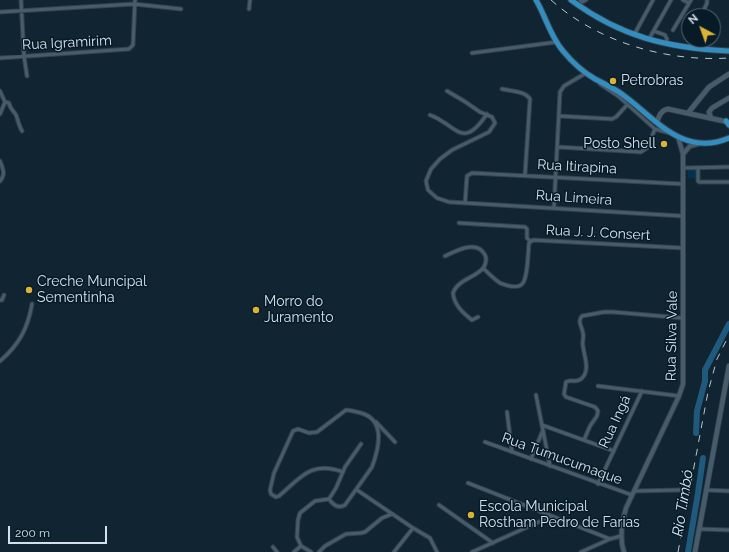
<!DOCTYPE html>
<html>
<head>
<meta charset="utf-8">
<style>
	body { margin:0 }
	#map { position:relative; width:729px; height:552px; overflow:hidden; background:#102431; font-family:Raleway,sans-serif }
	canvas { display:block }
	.north { position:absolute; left:681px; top:8px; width:40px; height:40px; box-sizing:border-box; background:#061a27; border:1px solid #586975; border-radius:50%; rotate:319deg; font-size:11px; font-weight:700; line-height:16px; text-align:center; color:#d4e0e9 }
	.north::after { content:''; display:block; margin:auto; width:14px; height:18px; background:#dbb233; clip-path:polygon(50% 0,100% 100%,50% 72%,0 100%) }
	.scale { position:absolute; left:8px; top:526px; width:99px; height:18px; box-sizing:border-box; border:2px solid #d4e0e9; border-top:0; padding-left:5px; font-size:12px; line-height:14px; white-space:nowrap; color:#d4e0e9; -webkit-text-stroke:3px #061a27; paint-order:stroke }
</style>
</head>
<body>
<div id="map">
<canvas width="729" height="552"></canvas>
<div class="north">N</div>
<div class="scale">200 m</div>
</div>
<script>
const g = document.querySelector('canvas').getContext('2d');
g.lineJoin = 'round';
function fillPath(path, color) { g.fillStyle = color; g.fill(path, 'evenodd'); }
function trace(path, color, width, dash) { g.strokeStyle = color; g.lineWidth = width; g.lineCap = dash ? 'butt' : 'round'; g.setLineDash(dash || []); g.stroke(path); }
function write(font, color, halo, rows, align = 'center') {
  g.font = font + ' Raleway,sans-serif'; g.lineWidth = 3; g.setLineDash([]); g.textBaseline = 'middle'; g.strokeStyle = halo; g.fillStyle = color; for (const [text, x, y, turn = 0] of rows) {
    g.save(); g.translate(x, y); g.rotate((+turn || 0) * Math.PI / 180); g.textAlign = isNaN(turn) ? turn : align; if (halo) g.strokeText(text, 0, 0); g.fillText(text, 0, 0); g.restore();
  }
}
fillPath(new Path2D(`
	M688 169H696L695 178H688Z`), '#00334f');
trace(new Path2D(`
	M696 433 697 411 705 381V370L729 324
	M688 552 698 493 703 458`), '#1f597c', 6);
const minor = new Path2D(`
	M21 0 24 56 27 76
	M580 0 582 2 586 0
	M683 0 689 3
	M249 9 250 0
	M0 12 134 4 181 9
	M701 16 707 3V0
	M673 30 691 0
	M654 31 665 35 667 39 666 44
	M634 35 653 0
	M649 39 671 0
	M472 53 557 42
	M0 58 129 49 133 45 135 0
	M600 84 618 96 655 129 670 133
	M502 89C511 91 525 91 530 99L525 175
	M0 91 5 102 0 114
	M447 91 464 101 480 112 492 117 495 123 489 132 452 150 440 159 431 169 426 181 428 190 437 198 449 202 682 216
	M5 102 9 103C10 109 13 110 16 115 18 120 19 126 22 131
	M430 115C457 125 462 151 487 114
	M559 116 612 119 616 117 627 105
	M558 147 641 152 647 148 655 129
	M0 161C3 169 6 174 0 181
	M683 168 729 167
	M698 168V181L699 182H729
	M465 203 467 176 472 173 683 184
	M554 207 560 92 564 86 586 73
	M459 223 525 227 527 229V238L530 241
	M445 256C456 251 477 239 485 255 487 259 486 263 484 267 476 278 458 279 453 293 454 305 463 313 472 320L478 317
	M483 268C488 273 494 279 500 283 505 285 515 289 521 285 528 281 528 252 529 243L533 240 683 248
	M0 300H2L4 295
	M0 361C19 345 28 328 32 304
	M598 386 679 396
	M536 395 550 466
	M507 412 512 452
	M376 422 395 442
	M542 425 614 451
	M584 440 590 426 597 416 598 411 595 407 566 397 564 394 566 382C571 379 576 383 581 379 591 371 584 356 583 346 582 342 584 338 583 333 582 327 577 321 582 316L604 312H613L683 318
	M485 442 632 495
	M531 459 543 430
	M468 483 610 539
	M598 484 642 391
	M357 490 413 528 430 538 437 552
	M706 490 729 491
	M634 491 680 490
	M329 499C333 505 338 509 345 505L372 467C379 448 386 420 361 413 356 412 351 410 346 410L317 432 309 433 298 429 293 431 274 473 270 490 271 494 276 497 279 496C300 478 311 460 343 472
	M439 505 493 543
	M699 529 729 530
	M301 546 297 537 298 520 300 513 315 501 329 499 336 488 345 467 361 444
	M273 547 277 552
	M294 552 301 546 311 552
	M319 552 325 546 346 534 361 533 365 532 382 518 392 514
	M394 552 413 528
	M472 552 552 516
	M581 552 610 539 621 536`);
const tertiary = new Path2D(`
	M683 154 690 146 698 144
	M624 552C619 538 622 522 626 508L679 396 683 384V154L678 137`);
const secondary = new Path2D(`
	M688 113 709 87 729 74
	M711 118 709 112 712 108 729 98
	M657 122C659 116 661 110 668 109L728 122
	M695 552 729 366`);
const primary = new Path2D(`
	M536 0C546 17 550 36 563 51 572 62 583 72 595 79 603 83 611 87 619 92 654 116 681 158 729 138
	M571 0C621 37 668 48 729 51
	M726 121 729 125`);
trace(minor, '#33404b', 5);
trace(tertiary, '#33404b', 6);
trace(secondary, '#33404b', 6);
trace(primary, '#33404b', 7);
trace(minor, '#465c6b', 3);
trace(tertiary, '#465c6b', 4);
trace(secondary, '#465c6b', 4.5);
trace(primary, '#338dbf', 5);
trace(new Path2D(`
	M551 0C598 42 666 62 729 58
	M678 552 708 392 717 359 729 335`), '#bac7d1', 1, [7, 7]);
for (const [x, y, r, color] of [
	[613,81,4,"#dbb233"],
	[664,144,4,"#dbb233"],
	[29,290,4,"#dbb233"],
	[256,310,4,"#dbb233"],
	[471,515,4,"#dbb233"]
]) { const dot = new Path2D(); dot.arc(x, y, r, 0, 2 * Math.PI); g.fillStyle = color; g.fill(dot); trace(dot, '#061a27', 1.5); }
write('14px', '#d4e0e9', '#061a27', [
	["Rua Igramirim",67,43,-3],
	["Rua Itirapina",577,167,3],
	["Rua Limeira",574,198,4],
	["Rua J. J. Consert",598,233,3],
	["Rua Silva Vale",672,336,-89],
	["Rua Ingá",615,422,-65],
	["Rua Tumucumaque",562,459,20]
]);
write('14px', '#d4e0e9', '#061a27', [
	["Petrobras",621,81],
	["Posto Shell",656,144,"right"],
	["Creche Muncipal",37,282],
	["Sementinha",37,298],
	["Morro do",264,302],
	["Juramento",264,318],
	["Escola Municipal",479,507],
	["Rostham Pedro de Farias",479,523]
], 'left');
write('italic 15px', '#d2e5f2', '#061a27', [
	["Rio Timbó",683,503,-81]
]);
</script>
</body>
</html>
